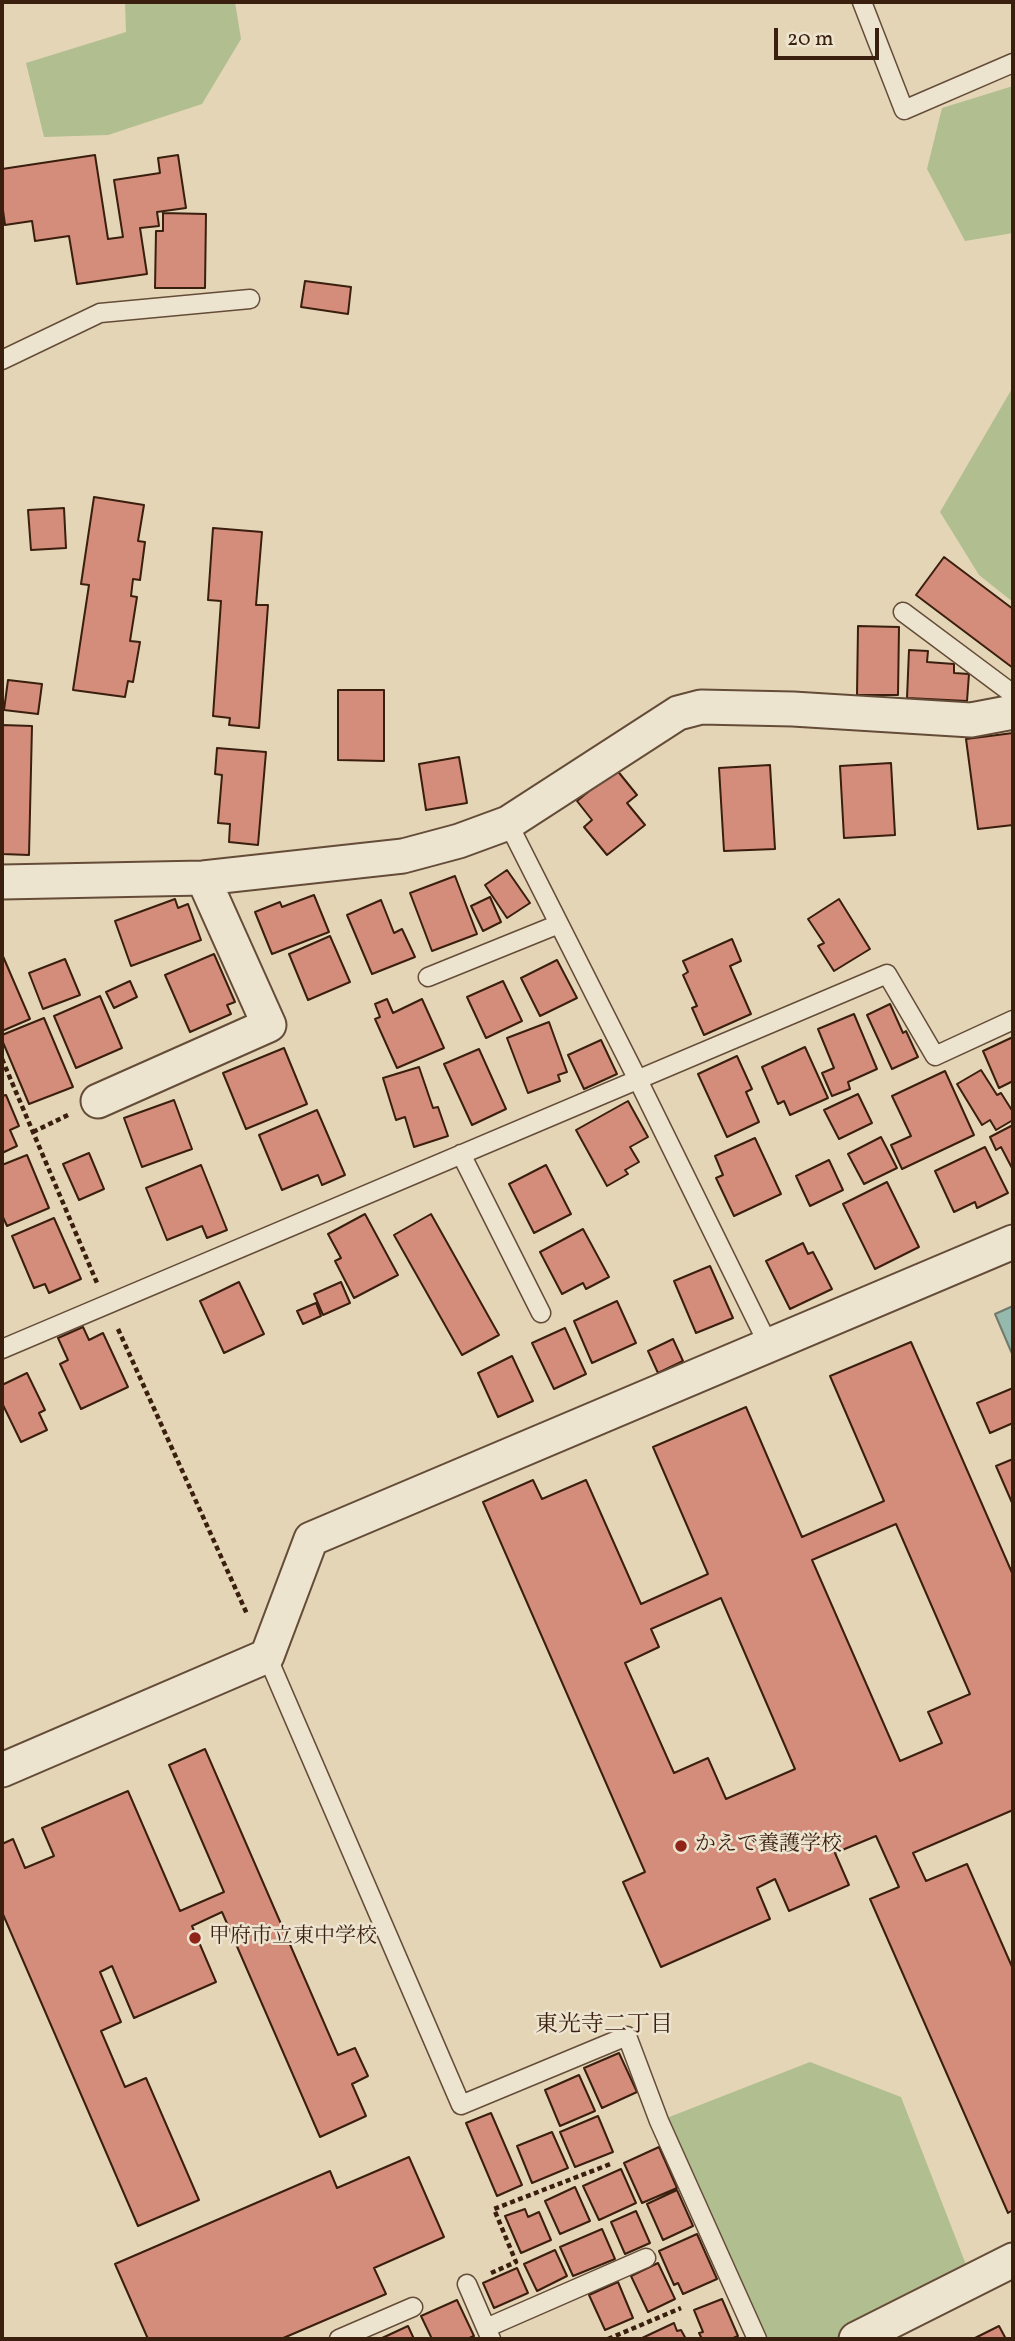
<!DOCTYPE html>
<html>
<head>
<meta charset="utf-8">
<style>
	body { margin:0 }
	#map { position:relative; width:1015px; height:2341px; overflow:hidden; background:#e4d5b6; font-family:Vollkorn,serif }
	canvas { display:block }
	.frame { position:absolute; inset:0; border:4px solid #3a1e0e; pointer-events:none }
	.scale { position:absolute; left:774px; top:28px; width:105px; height:32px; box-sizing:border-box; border:4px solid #3a1e0e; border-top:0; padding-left:9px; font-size:21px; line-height:24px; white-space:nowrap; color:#3a1e0e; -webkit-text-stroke:5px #ede4d0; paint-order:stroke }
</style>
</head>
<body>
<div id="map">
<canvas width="1015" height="2341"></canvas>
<div class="frame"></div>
<div class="scale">20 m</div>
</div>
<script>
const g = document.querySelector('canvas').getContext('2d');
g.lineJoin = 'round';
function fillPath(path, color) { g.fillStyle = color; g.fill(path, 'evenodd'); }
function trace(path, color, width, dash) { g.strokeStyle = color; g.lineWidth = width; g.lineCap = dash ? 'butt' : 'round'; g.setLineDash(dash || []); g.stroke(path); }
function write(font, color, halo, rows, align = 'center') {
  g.font = font + ' Vollkorn,"Noto Serif JP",serif'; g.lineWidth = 5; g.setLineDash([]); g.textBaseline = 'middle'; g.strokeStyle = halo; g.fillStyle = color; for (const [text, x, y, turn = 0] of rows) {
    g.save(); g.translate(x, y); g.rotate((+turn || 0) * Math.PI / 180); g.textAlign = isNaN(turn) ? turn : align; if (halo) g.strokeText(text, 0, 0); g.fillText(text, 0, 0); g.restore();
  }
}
fillPath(new Path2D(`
	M125 2H235L241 39 202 104 108 135 44 137 26 63 126 32Z
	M1013 86V233L965 241 927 169 942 108Z
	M1013 387V602L979 575 940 512Z
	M810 2062 901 2097 972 2280 856 2339H757L659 2121Z`), '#b1be90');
const water = new Path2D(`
	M1013 1306V1356L995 1314Z`);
fillPath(water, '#95b9ac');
trace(water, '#717b6d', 2);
const building = new Path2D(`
	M95 155 108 239 123 237 114 180 160 173 158 158 178 155 186 208 157 212 159 226 140 228 147 274 77 284 69 236 35 241 32 221 5 225 2 203V169Z
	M163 213 206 214 205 288H155L156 231H163Z
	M305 281 351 287 348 314 301 307Z
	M94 497 144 505 138 541 145 542 140 580 133 579 131 596 137 597 130 641 140 642 133 682 128 681 125 697 73 690 89 585 81 584Z
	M64 508 66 548 31 550 28 510Z
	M213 528 262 532 256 605H268L259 728 229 725 230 718 213 716 221 601 208 600Z
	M944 557 1013 609V668L916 595Z
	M858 626 899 627 898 695H857Z
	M909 650 928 651 927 662 954 664V673L969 674 967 701 907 698Z
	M8 680 42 684 38 714 4 710Z
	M338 690H384V761L338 760Z
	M2 725 32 726 29 855 2 854Z
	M1013 733V825L978 829 966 739Z
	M217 748 266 752 258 845 229 842 230 824 218 823 222 775 215 774Z
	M459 757 467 803 426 810 419 764Z
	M891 763 895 835 844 838 840 766Z
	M770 765 775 849 724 851 719 768Z
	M616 769 637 795 627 803 645 825 607 855 584 827 592 820 577 801Z
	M507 870 530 903 507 918 485 885Z
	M455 876 477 934 432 951 410 893Z
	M314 895 329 932 272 954 255 912 280 902 282 907Z
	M490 897 501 922 483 931 471 906Z
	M175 899 178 908 188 904 201 940 131 966 115 921Z
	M839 899 870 949 834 971 818 946 824 943 808 919Z
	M381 900 394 933 402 929 415 957 372 974 347 915Z
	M330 936 350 982 308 1000 289 954Z
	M732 939 741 961 730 966 751 1014 704 1035 692 1008 697 1006 683 975 688 972 683 961Z
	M2 954 30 1019 2 1031Z
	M214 954 235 1002 227 1005 231 1014 190 1032 165 975Z
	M65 959 80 995 43 1009 29 973Z
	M557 960 577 998 540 1016 521 978Z
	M130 981 137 997 114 1008 106 992Z
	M503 981 522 1021 486 1038 467 997Z
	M100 996 122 1048 76 1068 54 1016Z
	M387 999 393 1013 422 999 444 1048 397 1068 375 1019 380 1017 375 1004Z
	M890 1004 903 1033 906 1031 918 1057 892 1069 867 1015Z
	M854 1014 877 1069 848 1082 850 1089 832 1096 822 1073 834 1068 818 1029Z
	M44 1018 73 1087 29 1104 2 1040V1035Z
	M549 1022 567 1072 558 1075 560 1081 528 1093 507 1038Z
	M1013 1037V1081L999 1088 983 1051Z
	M601 1040 617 1074 584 1089 568 1055Z
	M805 1047 828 1098 790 1115 784 1101 778 1104 762 1067Z
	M284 1048 307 1104 246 1129 223 1073Z
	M479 1049 506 1109 472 1125 444 1064Z
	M737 1056 752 1089 746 1092 759 1122 727 1137 698 1074Z
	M419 1067 433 1108 438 1107 448 1136 414 1147 405 1117 396 1120 383 1078Z
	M981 1070 997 1095 1001 1093 1013 1112V1120L996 1130 990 1120 982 1125 957 1084Z
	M945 1071 974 1135 902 1169 891 1145 911 1136 892 1096Z
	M858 1094 872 1123 839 1139 824 1110Z
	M6 1095 19 1126 10 1130 17 1146 2 1153V1096Z
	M174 1100 192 1149 142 1167 124 1118Z
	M628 1101 648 1137 630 1147 639 1162 625 1170 628 1174 607 1186 576 1130Z
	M317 1110 345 1175 322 1185 318 1175 282 1190 259 1135Z
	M1013 1125V1170L1001 1147 996 1150 990 1137Z
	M881 1137 897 1168 864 1184 848 1154Z
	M755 1138 781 1194 734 1216 716 1178 723 1175 715 1156Z
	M985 1147 1008 1193 977 1208 975 1202 954 1212 935 1171Z
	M89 1153 104 1189 79 1200 63 1164Z
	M27 1155 49 1208 7 1226 2 1215V1165Z
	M829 1160 843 1190 810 1206 796 1176Z
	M201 1165 227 1230 207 1238 202 1226 167 1240 146 1188Z
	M546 1165 571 1214 534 1233 509 1184Z
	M887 1182 919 1247 875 1269 843 1204Z
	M365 1214 398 1275 354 1298 335 1261 341 1258 328 1234Z
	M431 1214 499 1335 462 1355 394 1235Z
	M54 1218 81 1279 49 1293 45 1284 34 1288 12 1236Z
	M583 1229 609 1277 586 1289 583 1283 562 1294 540 1252Z
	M803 1243 808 1254 813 1252 832 1289 790 1309 766 1261Z
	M710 1266 733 1318 696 1333 674 1281Z
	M239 1282 264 1334 224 1353 200 1301Z
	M341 1282 350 1303 323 1315 314 1294Z
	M617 1301 636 1343 592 1363 574 1321Z
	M316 1303 321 1316 303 1324 297 1311Z
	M83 1327 89 1340 103 1333 128 1387 81 1409 60 1364 68 1360 58 1338Z
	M565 1328 586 1374 554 1389 532 1343Z
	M673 1339 683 1361 658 1373 648 1351Z
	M911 1342 1013 1575V1810L913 1853 926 1881 967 1864 1013 1969V2210L1008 2213 870 1899 899 1887 876 1836 835 1853 849 1885 789 1911 775 1879 757 1888 770 1919 661 1967 623 1882 645 1872 483 1502 533 1480 542 1499 586 1480 641 1604 708 1574 653 1447 746 1407 802 1537 884 1501 830 1376ZM896 1524 970 1694 928 1712 942 1743 900 1761 812 1560ZM721 1598 795 1769 726 1799 708 1758 674 1773 625 1663 659 1647 651 1629Z
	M512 1356 533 1401 498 1417 478 1373Z
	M27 1373 45 1410 39 1413 47 1430 21 1442 2 1403V1385Z
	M1013 1388V1423L990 1433 977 1403Z
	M1013 1459V1505L996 1466Z
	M205 1749 338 2055 355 2048 368 2076 352 2084 366 2116 320 2137 222 1912 192 1926 216 1982 134 2018 112 1966 100 1972 121 2022 101 2031 125 2087 146 2078 199 2200 138 2226 2 1912V1844L13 1839 25 1868 54 1856 42 1828 128 1791 180 1911 224 1892 169 1765Z
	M619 2053 637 2092 602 2108 584 2068Z
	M579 2075 595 2111 560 2126 545 2090Z
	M491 2113 522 2185 497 2196 466 2123Z
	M598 2116 613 2152 575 2167 560 2132Z
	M552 2132 568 2168 532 2183 517 2146Z
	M659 2147 677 2188 642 2203 624 2163Z
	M409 2157 444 2237 374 2268 386 2294 281 2339H148L115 2264 330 2171 337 2188Z
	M621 2169 636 2203 599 2220 583 2186Z
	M575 2187 590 2221 560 2234 545 2201Z
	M677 2190 693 2226 663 2240 647 2204Z
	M525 2209 528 2217 539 2212 551 2240 521 2253 505 2216Z
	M636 2211 650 2243 625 2254 611 2222Z
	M602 2229 615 2259 573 2276 560 2247Z
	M697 2234 717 2279 683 2294 678 2283 674 2285 659 2251Z
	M555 2250 567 2276 537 2291 524 2264Z
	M658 2263 675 2299 648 2312 631 2276Z
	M517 2268 528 2293 494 2308 483 2283Z
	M618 2282 633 2318 605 2330 589 2295Z
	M722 2299 738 2336 731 2339H702L699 2333 703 2332 694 2310Z
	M457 2300 474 2336 467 2339H432L421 2316Z
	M674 2323 677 2331 681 2330 686 2339H640Z
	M408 2326 414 2339H380Z
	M999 2326 1006 2339H973Z`);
fillPath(building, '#d38d7a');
trace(building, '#3a1e0e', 2);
const lane = new Path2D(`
	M862 2 904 110 1013 63
	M2 360 100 313 250 299
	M903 612 1013 694
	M508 823 638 1080 768 1344
	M428 977 559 924
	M461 1154 541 1313
	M2 1349 887 974 935 1056 1013 1020
	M267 1656 461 2105 627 2036 659 2121 757 2339
	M467 2284 486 2328
	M339 2339 413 2307
	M491 2339 486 2328 646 2258`);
const street = new Path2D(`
	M2 882 203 878 403 856 459 841 508 823 678 713 701 707 793 709 971 720 1013 712
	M98 1101 269 1025 203 878
	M2 1770 267 1656 311 1539 1013 1242
	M856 2339 1013 2260`);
trace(lane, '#644c38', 21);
trace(street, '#644c38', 37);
trace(new Path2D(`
	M2 1059 97 1283
	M33 1132 68 1115
	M118 1329 247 1614
	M491 2273 516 2262 494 2209 613 2163
	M608 2339 681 2308`), '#3a1e0e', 4.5, [5, 3.5]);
trace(lane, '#ede4d0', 18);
trace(street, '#ede4d0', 33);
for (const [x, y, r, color] of [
	[681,1846,7,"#8f2418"],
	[195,1938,7,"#8f2418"]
]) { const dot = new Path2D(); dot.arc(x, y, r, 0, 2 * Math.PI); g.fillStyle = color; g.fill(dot); trace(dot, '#ede4d0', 2.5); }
write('21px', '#3a1e0e', '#ede4d0', [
	["かえで養護学校",695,1846],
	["甲府市立東中学校",209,1938]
], 'left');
write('23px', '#3a1e0e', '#ede4d0', [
	["東光寺二丁目",604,2027]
]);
</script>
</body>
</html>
